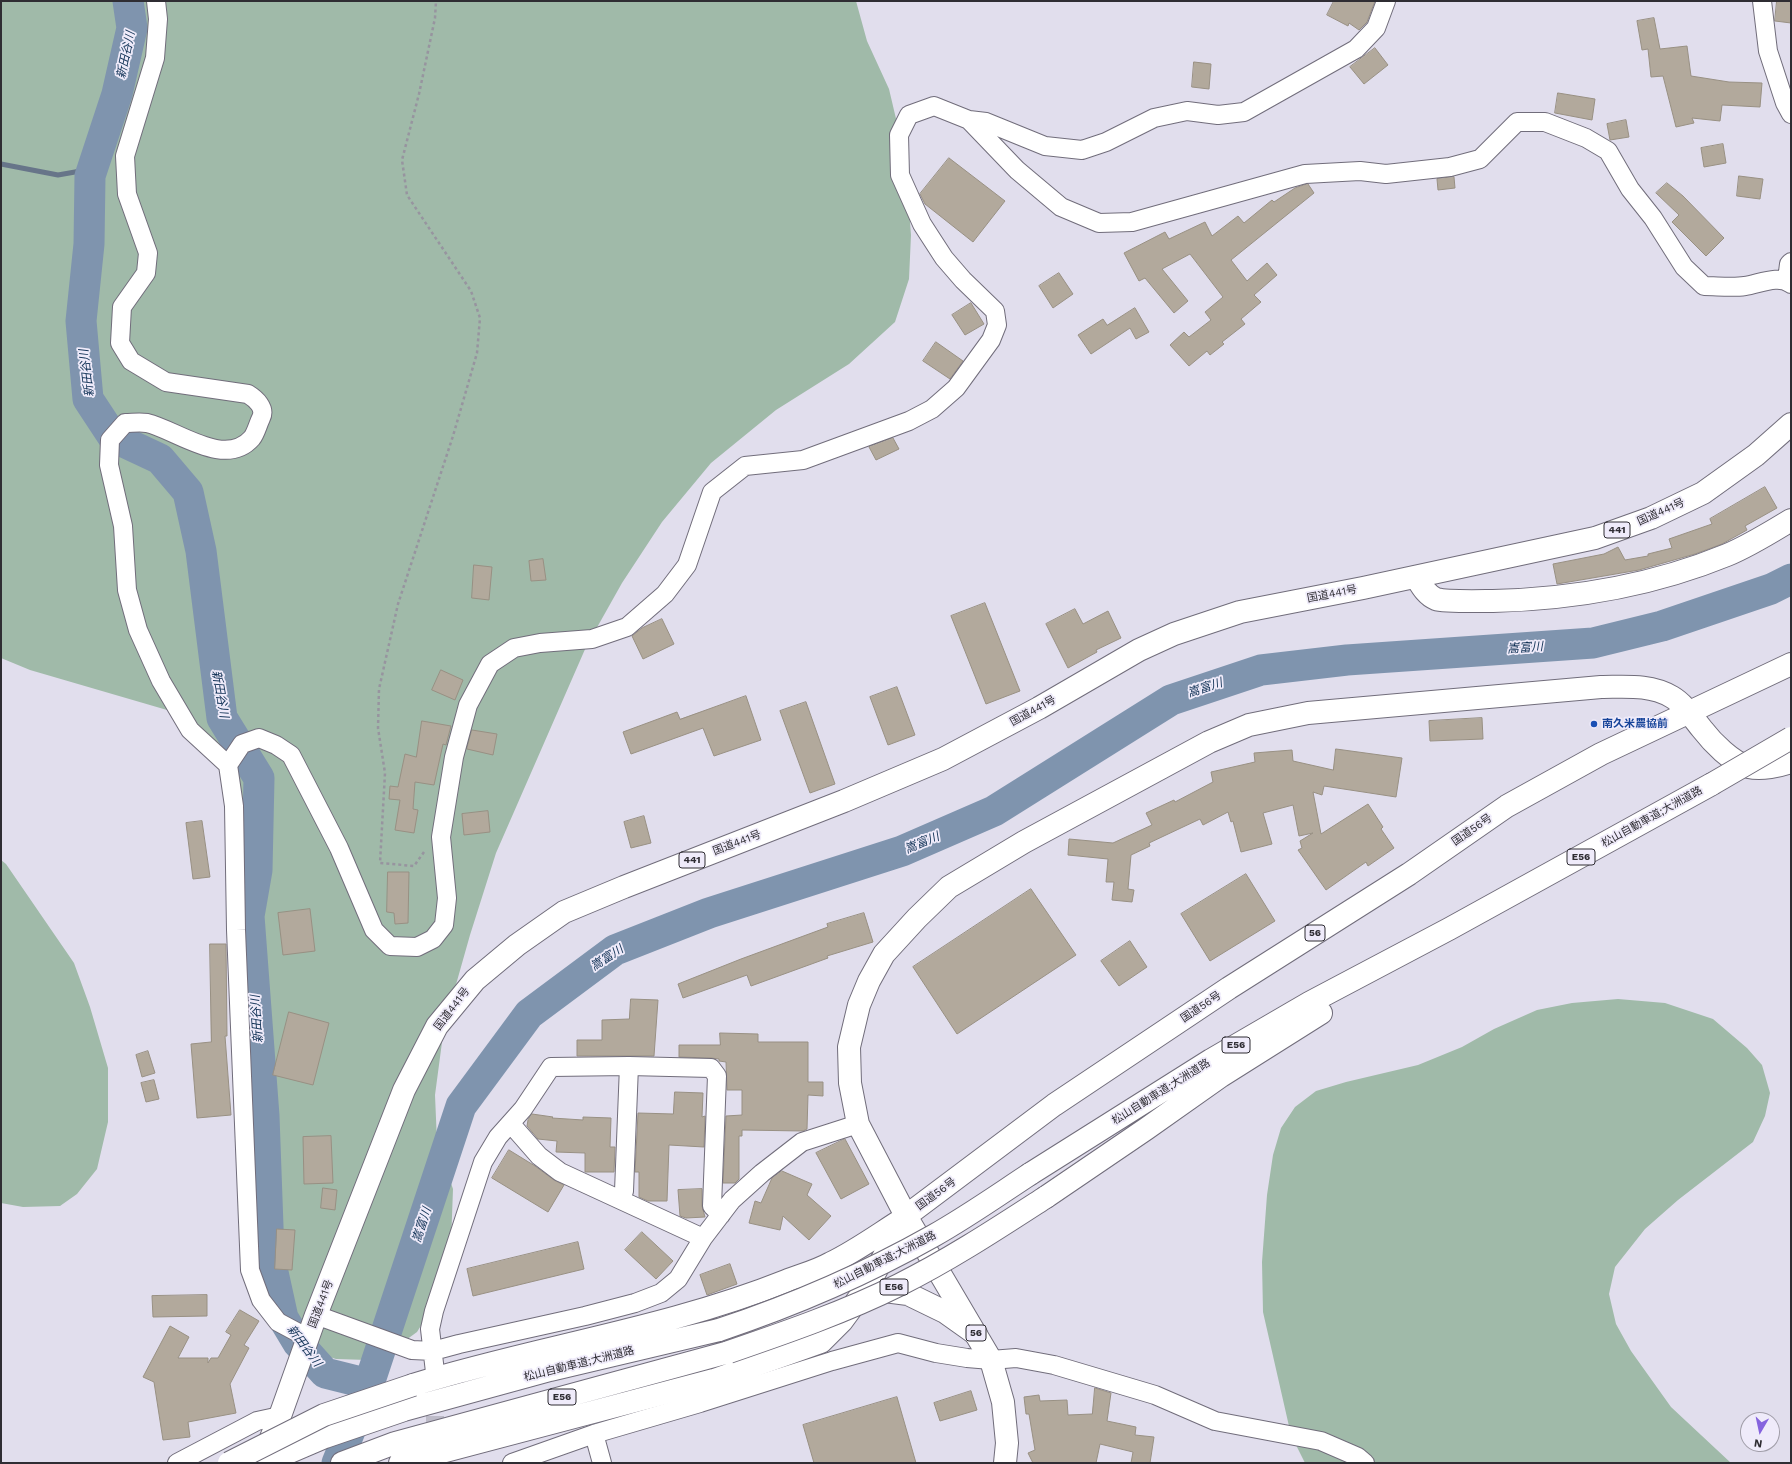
<!DOCTYPE html>
<html>
<head>
<meta charset="utf-8">
<style>
	body { margin:0 }
	#map { position:relative; width:1792px; height:1464px; overflow:hidden; background:#e1deed; font-family:"Work Sans",sans-serif }
	canvas { display:block }
	.frame { position:absolute; inset:0; border:2px solid #2f2d33; pointer-events:none }
	.north { position:absolute; left:1740px; top:1412px; width:40px; height:40px; box-sizing:border-box; background:#efebfa; border:1px solid #a29faa; border-radius:50%; rotate:189deg; font-size:11px; font-weight:700; line-height:16px; text-align:center; color:#2f2d33 }
	.north::after { content:''; display:block; margin:auto; width:14px; height:18px; background:#8563de; clip-path:polygon(50% 0,100% 100%,50% 72%,0 100%) }
</style>
</head>
<body>
<div id="map">
<canvas width="1792" height="1464"></canvas>
<div class="frame"></div>
<div class="north">N</div>
</div>
<script>
const g = document.querySelector('canvas').getContext('2d');
g.lineJoin = 'round';
function fillPath(path, color) { g.fillStyle = color; g.fill(path, 'evenodd'); }
function trace(path, color, width, dash) { g.strokeStyle = color; g.lineWidth = width; g.lineCap = dash ? 'butt' : 'round'; g.setLineDash(dash || []); g.stroke(path); }
function write(font, color, halo, rows, align = 'center') {
  g.font = font + ' "Work Sans","Noto Sans JP",sans-serif'; g.lineWidth = 3.5; g.setLineDash([]); g.textBaseline = 'middle'; g.strokeStyle = halo; g.fillStyle = color; for (const [text, x, y, turn = 0] of rows) {
    g.save(); g.translate(x, y); g.rotate((+turn || 0) * Math.PI / 180); g.textAlign = isNaN(turn) ? turn : align; if (halo) g.strokeText(text, 0, 0); g.fillText(text, 0, 0); g.restore();
  }
}
fillPath(new Path2D(`
	M1 1H856L867 41 889 89 905 157 911 235 909 279 895 322 849 364 776 410 711 463 662 522 622 583 586 647 496 853 470 935 444 1027 435 1095 437 1142 453 1189 451 1243 441 1293 417 1332 384 1356 368 1360 336 1359 307 1350 276 1329 257 1300 241 1003 246 892 243 814 232 771 213 740 191 717 30 670 1 658Z
	M1 860 6 864 74 963 90 1007 108 1068V1122L97 1169 77 1194 60 1206 23 1207 1 1203Z
	M1618 999 1665 1003 1713 1019 1747 1048 1762 1065 1770 1093 1765 1116 1753 1142 1678 1200 1645 1229 1615 1267 1609 1294 1616 1324 1631 1351 1671 1407 1731 1463H1305L1291 1435 1263 1312 1262 1262 1267 1195 1273 1155 1281 1128 1295 1107 1316 1091 1346 1082 1418 1065 1462 1047 1494 1029 1537 1010 1572 1003Z`), '#a0baa9');
trace(new Path2D(`
	M1 164 58 175 92 169`), '#677589', 5);
trace(new Path2D(`
	M128 1 132 28 117 94 90 176 89 244 81 321 88 399 113 437 160 459 188 492 201 551 222 718 259 778 257 870 249 916 264 1116 269 1254 283 1318 298 1343 325 1373 369 1384
	M337 1463 369 1384 461 1106 529 1014 615 950 709 913 902 851 994 811 1171 700 1261 670 1347 660 1593 643 1662 626 1771 589 1791 579`), '#7f94ae', 31);
const building = new Path2D(`
	M1334 1H1375L1367 22 1359 30 1349 23 1348 26 1327 15Z
	M1777 1H1791V23L1775 21Z
	M1654 18 1660 49 1687 46 1691 76 1729 82 1762 83 1760 107 1722 105 1720 121 1692 118 1694 123 1676 127 1663 76 1651 77 1648 49 1642 50 1637 21Z
	M1375 48 1388 65 1364 84 1350 67Z
	M1194 62 1211 64 1209 89 1192 87Z
	M1558 93 1595 99 1592 120 1555 113Z
	M1626 120 1629 137 1610 140 1607 124Z
	M1723 144 1726 163 1704 167 1701 148Z
	M949 158 1005 201 973 242 925 204 920 194Z
	M1739 176 1763 179 1760 199 1737 196Z
	M1454 177 1455 188 1438 190 1437 179Z
	M1667 183 1683 196 1724 238 1706 256 1672 222 1679 215 1656 193Z
	M1308 184 1314 193 1231 260 1247 281 1267 263 1277 275 1254 295 1261 302 1241 319 1245 324 1222 342 1224 344 1210 355 1207 351 1189 366 1170 345 1184 332 1189 337 1211 320 1205 312 1223 297 1190 254 1162 269 1188 301 1174 313 1145 278 1139 281 1124 253 1165 232 1169 239 1205 222 1212 236 1238 216 1244 223 1272 200 1274 202 1295 188Z
	M1059 273 1073 294 1053 308 1039 286Z
	M971 303 984 324 965 335 952 315Z
	M1135 308 1149 332 1136 339 1130 328 1091 354 1078 335 1103 319 1107 325Z
	M936 342 963 361 950 379 923 361Z
	M893 438 899 449 876 460 869 447Z
	M1765 487 1777 508 1745 526 1747 530 1722 544 1695 554 1639 570 1557 584 1553 564 1604 554 1618 547 1625 560 1648 556V554L1672 548 1669 539 1712 524 1710 519Z
	M543 559 546 580 531 581 529 561Z
	M474 565 492 567 489 600 472 598Z
	M985 603 1020 691 986 704 951 616Z
	M1075 609 1083 624 1108 611 1121 638 1096 650 1097 652 1068 668 1046 624Z
	M662 619 674 644 643 659 632 636 642 628Z
	M441 670 463 680 455 700 432 690Z
	M897 687 915 735 888 745 870 697Z
	M746 696 761 740 714 756 703 728 631 754 623 732 677 712 680 719Z
	M806 702 835 784 810 793 780 711Z
	M1482 718 1483 739 1430 741 1429 721Z
	M422 721 451 726 446 745 443 744 434 785 415 782 413 809 418 810 414 833 395 830 400 800 389 799 390 786 398 787 405 754 416 757Z
	M472 730 497 734 493 755 467 749Z
	M1336 749 1402 758 1396 797 1324 786 1322 795 1313 792 1321 834 1368 804 1383 827 1381 829 1394 848 1368 866 1366 862 1326 890 1298 850 1302 848 1300 841 1313 833 1299 836 1293 805 1263 813 1272 844 1241 852 1233 821 1231 822 1228 812 1203 825 1200 819 1149 843 1150 846 1131 855 1128 889 1134 890 1132 902 1112 900 1114 882H1106L1108 859 1068 855 1069 839 1113 843 1152 825 1146 813 1174 800 1175 802 1213 782 1211 772 1255 762 1254 753 1292 750 1293 761 1333 770Z
	M488 811 490 832 464 835 462 814Z
	M644 816 651 843 631 848 624 822Z
	M202 821 210 877 193 879 186 823Z
	M388 872H409L408 923 395 924 394 913 387 912Z
	M1246 874 1275 921 1210 961 1181 914Z
	M1031 889 1076 955 957 1034 913 967Z
	M310 909 315 951 283 955 278 913Z
	M864 913 873 942 827 956 828 958 751 986 747 975 683 998 678 984 741 959 828 927 827 924Z
	M1130 941 1147 967 1119 986 1101 961Z
	M210 944H226L227 1036H225L231 1115 197 1118 191 1044 211 1042Z
	M631 999 658 1000 654 1056H577V1040H602V1020L629 1019Z
	M289 1012 329 1023 313 1085 273 1075Z
	M720 1033 758 1034V1042H808V1082H823V1096L808 1095 807 1129 803 1131 742 1130V1136H739V1179L735 1183H723L726 1116 742 1115V1090H727L726 1062 719 1061V1059L711 1058 679 1057V1045H720Z
	M148 1051 155 1073 142 1077 136 1055Z
	M154 1080 159 1099 146 1102 141 1083Z
	M675 1092 703 1093 702 1117 705 1116 704 1147 669 1145 667 1201H648L639 1197V1172H635L638 1113 673 1114Z
	M532 1114 553 1117 552 1118 583 1120V1117L611 1118 610 1147H615L614 1172H585V1153L556 1152 557 1141 538 1139 527 1126 528 1120Z
	M331 1136 333 1183 304 1184 303 1137Z
	M845 1139 869 1184 841 1199 816 1153Z
	M509 1150 535 1166 554 1180 564 1185 548 1212 492 1178Z
	M782 1171 812 1184 807 1195 831 1216 809 1240 783 1216 780 1230 749 1223 755 1201 761 1203 772 1178Z
	M323 1188 337 1190 335 1210 321 1208Z
	M702 1189V1206L705 1217 686 1218 680 1216 678 1190Z
	M277 1229 295 1230 292 1270 275 1269Z
	M642 1232 673 1261 656 1279 625 1250Z
	M578 1242 584 1269 473 1296 467 1269Z
	M730 1264 737 1284 707 1295 700 1275Z
	M207 1295V1316L153 1317 152 1296Z
	M240 1310 259 1321 244 1345 249 1348 230 1384 236 1413 188 1422 190 1437 163 1440 154 1382 143 1377 170 1326 189 1337 178 1358H208V1363L211 1358H218L231 1335 226 1332Z
	M1095 1388 1111 1393 1107 1421 1136 1427 1135 1435 1154 1437 1150 1463H1131L1133 1452 1100 1444 1096 1463H1033L1028 1453 1035 1450 1029 1414H1026L1024 1397 1039 1395 1040 1401 1067 1400 1068 1415 1092 1414Z
	M971 1391 977 1410 940 1421 934 1403Z
	M897 1397 916 1463H814L803 1425Z`);
fillPath(building, '#b2a99c');
trace(building, '#989083', 1);
trace(new Path2D(`
	M435 1389V1445`), '#bdbbc8', 18, [18, 9]);
const minor = new Path2D(`
	M156 1 158 19 155 58 125 156 127 194 148 253 146 273 122 307 120 343 131 361 166 382 248 394C256 399 266 408 261 418 258 424 256 433 252 438 225 469 177 430 147 423 140 422 132 423 125 423L110 440 109 465 123 526 127 590 138 630 161 681 190 730 228 765 234 806 236 930 250 1270 261 1300 278 1322 308 1338
	M1762 1 1768 51 1785 103 1791 114
	M969 120 1017 170 1061 207 1099 223 1132 222 1305 174 1360 171 1386 174 1450 167 1480 159 1517 122H1545L1586 138 1608 151 1630 189 1653 218 1684 267 1704 286C1717 286 1732 288 1745 286 1759 284 1779 274 1791 284
	M1787 280 1789 264 1791 262
	M228 765 242 744 259 738 276 745 291 755 339 848 374 930 390 946 417 947 433 939 444 925 447 898 441 837 454 757 468 705 490 664 514 648 540 643 592 639 627 627 665 594 687 565 712 492 745 466 803 460 909 421 932 409 956 388 991 340 997 325 995 311 963 280 944 258 922 224 900 175 899 135 909 115 934 106 969 120 986 122 1045 146 1082 150 1106 142 1154 118 1187 111 1218 115 1244 112 1356 49 1376 28 1386 1
	M511 1124 539 1156 560 1172 703 1238
	M621 1200 624 1191 629 1066 711 1068 717 1076 712 1206 721 1215
	M316 1315 412 1350 433 1351 459 1344 585 1316 635 1303 661 1293 678 1279 703 1238 732 1200 762 1173 802 1142 858 1124
	M435 1372 430 1329 434 1311 483 1162 498 1137 523 1109 551 1067 629 1066
	M594 1434 602 1463
	M177 1463 257 1421 280 1416
	M512 1463 594 1434 700 1403 832 1361 898 1343 936 1353 967 1358 991 1360 1016 1358 1054 1365 1155 1395 1215 1421 1321 1441 1358 1457 1365 1463`);
const tertiary = new Path2D(`
	M906 1216 858 1124 850 1083 849 1047 859 1005 869 981 884 954 917 918 949 887 1024 842 1209 742 1249 725 1308 713 1601 687C1625 687 1650 684 1672 697 1684 704 1693 718 1702 729 1712 742 1732 763 1749 767 1761 770 1780 766 1791 762`);
const trunk = new Path2D(`
	M1416 577C1421 585 1426 595 1436 599 1445 602 1482 601 1493 601 1572 599 1654 585 1727 555 1749 546 1771 532 1791 520
	M264 1455 280 1416 316 1315 404 1090 437 1026 475 980 517 945 564 912 624 887 844 801 943 759 1039 708 1139 650 1174 634 1240 612 1363 588 1595 538 1651 518 1703 493 1756 455 1791 424
	M1005 1463 1007 1443 1003 1402 991 1360 906 1216 1054 1105 1229 988 1409 874 1507 806 1601 754 1791 664`);
const motorway = new Path2D(`
	M1030 1174 1211 1060 1309 1003 1449 929 1712 784
	M1046 1197 1146 1129 1221 1076 1321 1013
	M877 1290 908 1294 945 1312 976 1334
	M413 1385C536 1347 666 1329 786 1281 801 1275 817 1271 831 1263 856 1251 879 1234 903 1219
	M264 1463 325 1437 404 1410 550 1370 719 1330
	M342 1463 395 1443 729 1352
	M400 1463 714 1380 821 1342 842 1321 867 1287 906 1216`);
trace(minor, '#716d7b', 20);
trace(tertiary, '#716d7b', 24);
trace(trunk, '#716d7b', 24);
trace(motorway, '#716d7b', 24);
trace(new Path2D(`
	M424 852 414 866 380 863 385 773 378 728 379 689 398 604 453 436 477 353 480 318 471 291 407 195 402 160 419 94 435 18 436 1`), '#97949f', 2.5, [3, 3]);
trace(minor, '#fff', 18);
trace(tertiary, '#fff', 22);
trace(trunk, '#fff', 22);
trace(motorway, '#fff', 22);
const motorwayBridge = new Path2D(`
	M1712 784 1791 738
	M719 1330C794 1305 864 1275 933 1236 967 1217 998 1195 1030 1174
	M729 1352C787 1332 845 1312 899 1285 951 1259 998 1228 1046 1197
	M229 1463 324 1415 413 1385`);
trace(motorwayBridge, '#716d7b', 24, []);
trace(motorwayBridge, '#fff', 22);
for (const [x, y, r, color] of [
	[1594,724,4,"#1a4fb4"]
]) { const dot = new Path2D(); dot.arc(x, y, r, 0, 2 * Math.PI); g.fillStyle = color; g.fill(dot); trace(dot, '#efebfa', 1.5); }
for (const [x, y, w] of [
	[1617,530,26],
	[1581,857,28],
	[692,860,26],
	[1315,933,20],
	[1236,1045,28],
	[894,1287,28],
	[976,1333,20],
	[562,1397,28]
]) { const box = new Path2D(); box.roundRect(x - w / 2, y - 8, w, 16, 3); g.fillStyle = '#efebfa'; g.fill(box); trace(box, '#2f2d33', 1); }
write('bold 10px', '#2f2d33', null, [
	["441",1617,530],
	["E56",1581,857],
	["441",692,860],
	["56",1315,933],
	["E56",1236,1045],
	["E56",894,1287],
	["56",976,1333],
	["E56",562,1397]
]);
write('11px', '#2f2d33', '#efebfa', [
	["国道441号",1661,512,-24],
	["国道441号",1332,594,-11],
	["国道441号",1033,711,-29],
	["松山自動車道;大洲道路",1652,817,-29],
	["国道56号",1472,830,-35],
	["国道441号",737,843,-21],
	["国道56号",1201,1007,-34],
	["国道441号",452,1009,-53],
	["松山自動車道;大洲道路",1161,1092,-32],
	["国道56号",936,1194,-36],
	["松山自動車道;大洲道路",885,1260,-27],
	["国道441号",321,1304,-69],
	["松山自動車道;大洲道路",579,1364,-14]
]);
write('bold 11px', '#164399', '#efebfa', [
	["南久米農協前",1602,724]
], 'left');
write('italic 12px', '#103155', '#efebfa', [
	["新田谷川",126,55,-78],
	["新田谷川",87,373,-97],
	["嵩富川",1525,648,-4],
	["嵩富川",1205,688,-18],
	["新田谷川",220,694,80],
	["嵩富川",922,843,-23],
	["嵩富川",607,958,-33],
	["新田谷川",257,1019,-94],
	["嵩富川",422,1225,-72],
	["新田谷川",304,1346,53]
]);
</script>
</body>
</html>
